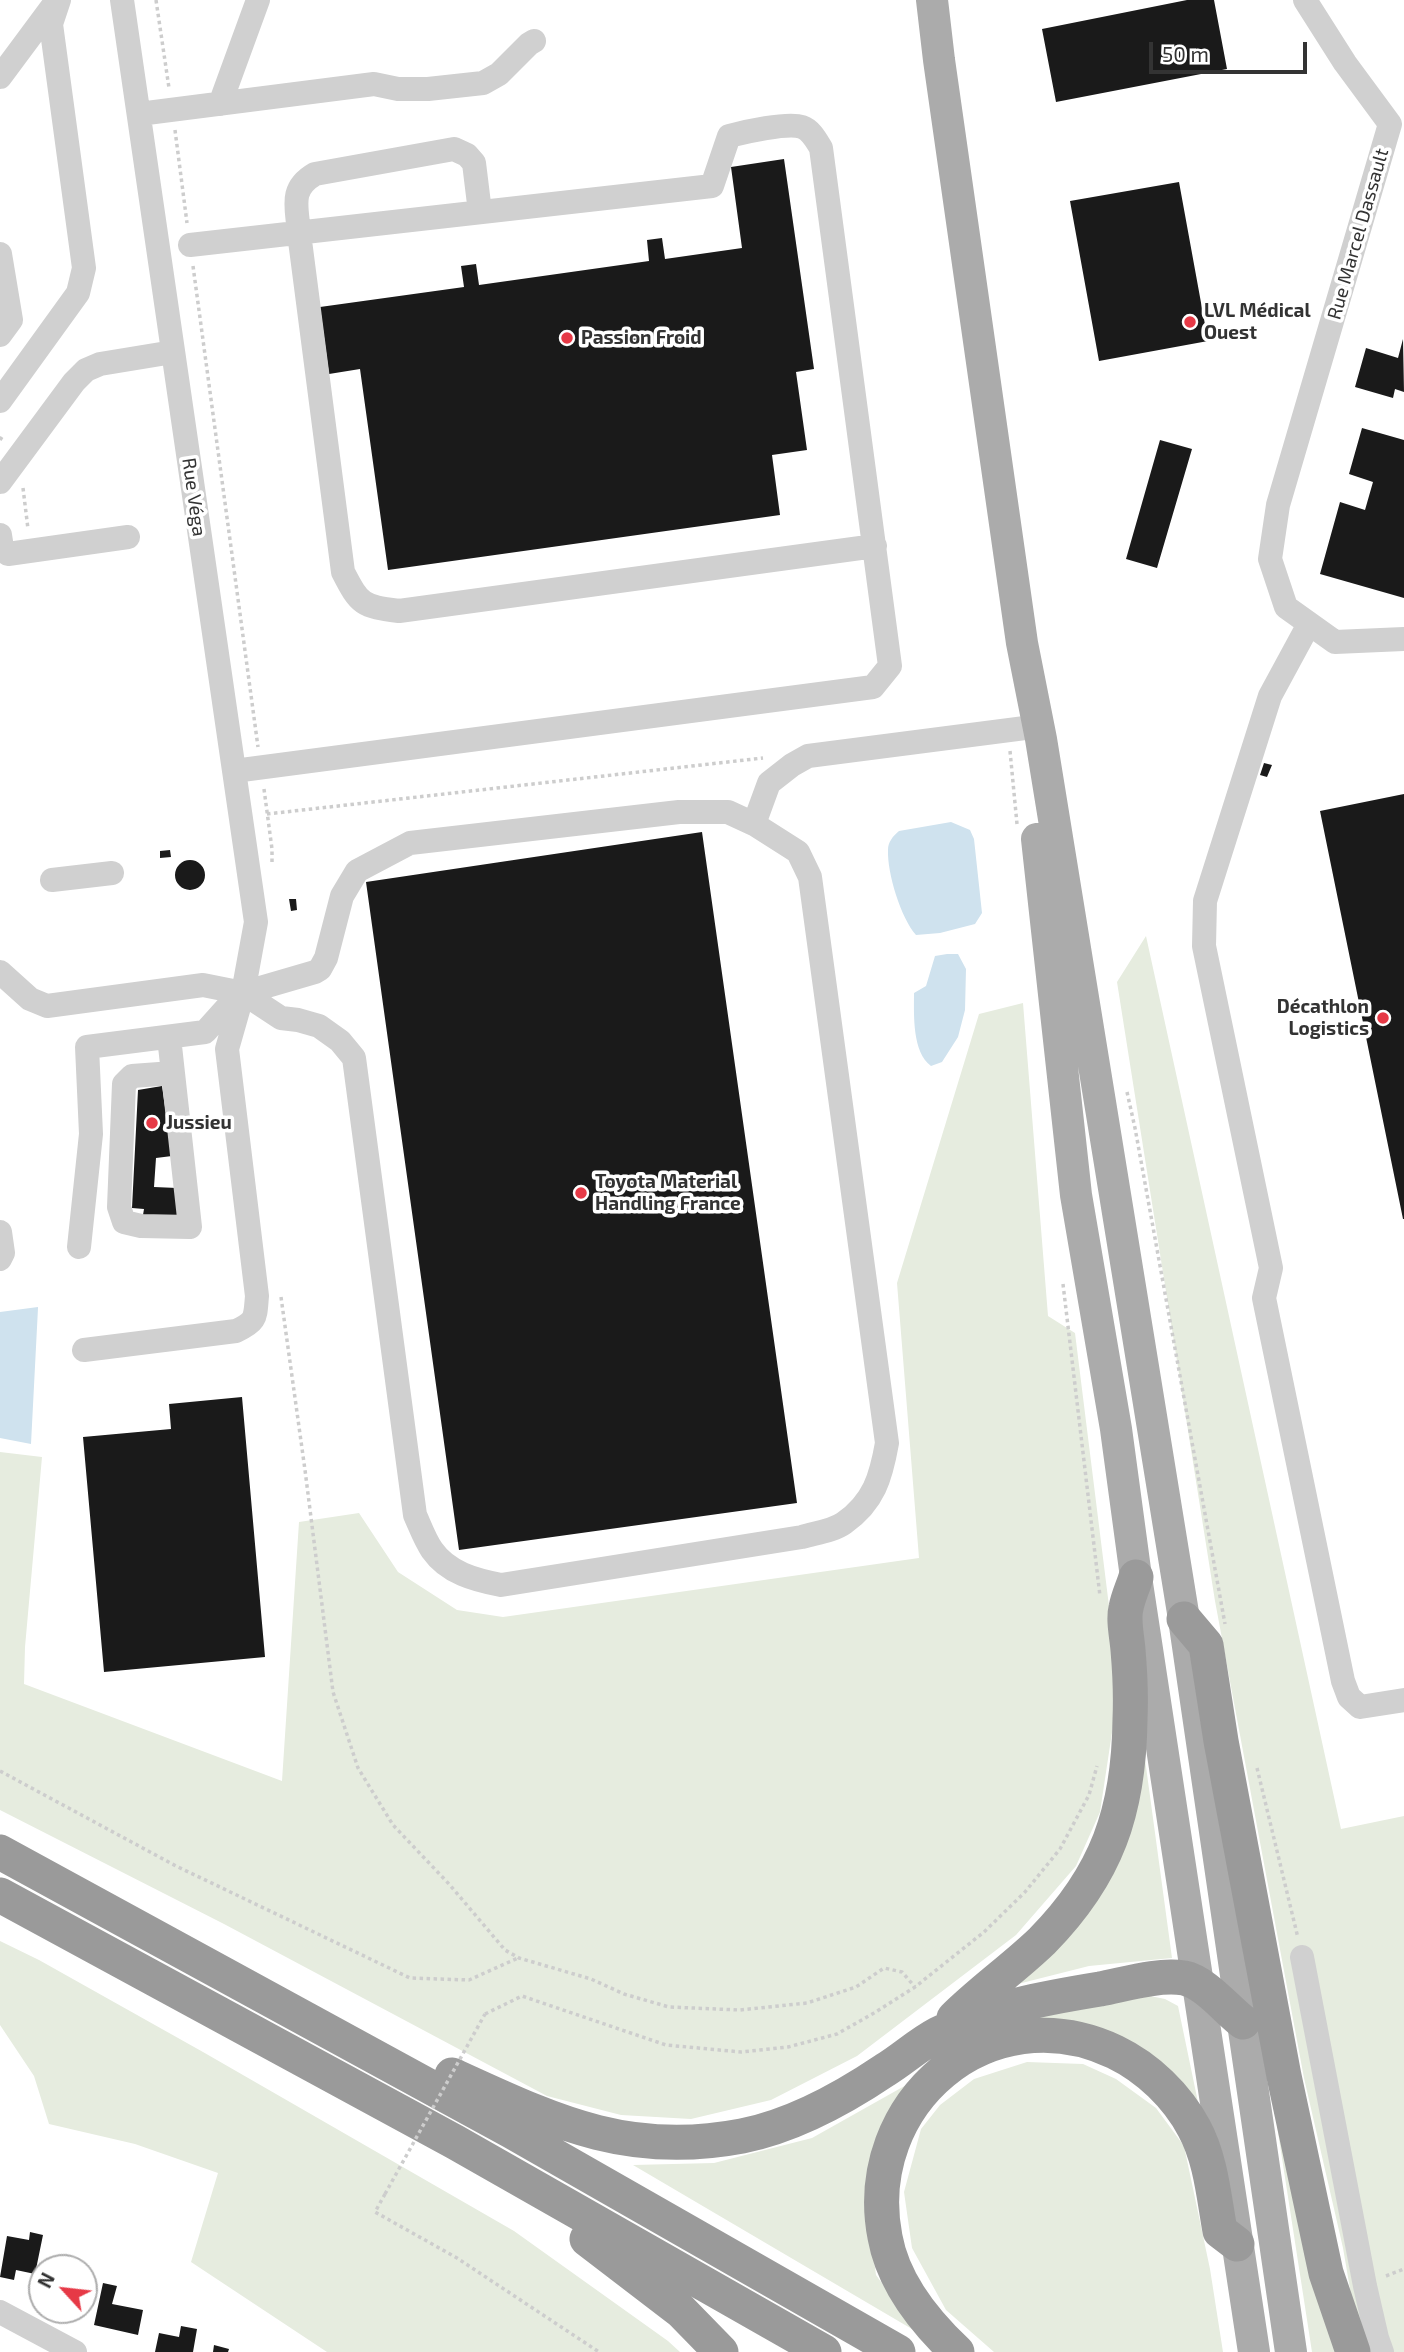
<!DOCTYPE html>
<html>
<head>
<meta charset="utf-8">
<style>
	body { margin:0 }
	#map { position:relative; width:1404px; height:2352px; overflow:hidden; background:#fff; font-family:"Exo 2",sans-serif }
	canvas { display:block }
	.north { position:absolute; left:28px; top:2254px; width:70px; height:70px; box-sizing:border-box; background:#fff; border:2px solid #adadad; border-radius:50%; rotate:297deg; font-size:19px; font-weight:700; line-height:28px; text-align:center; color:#333 }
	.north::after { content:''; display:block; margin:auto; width:24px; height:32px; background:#e63946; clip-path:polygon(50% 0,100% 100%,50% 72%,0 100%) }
	.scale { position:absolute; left:1149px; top:42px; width:158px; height:32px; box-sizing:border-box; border:4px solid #333; border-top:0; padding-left:9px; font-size:21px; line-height:24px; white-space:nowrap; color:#333; -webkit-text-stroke:5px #fff; paint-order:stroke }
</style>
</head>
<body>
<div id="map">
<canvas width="1404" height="2352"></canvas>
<div class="north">N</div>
<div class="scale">50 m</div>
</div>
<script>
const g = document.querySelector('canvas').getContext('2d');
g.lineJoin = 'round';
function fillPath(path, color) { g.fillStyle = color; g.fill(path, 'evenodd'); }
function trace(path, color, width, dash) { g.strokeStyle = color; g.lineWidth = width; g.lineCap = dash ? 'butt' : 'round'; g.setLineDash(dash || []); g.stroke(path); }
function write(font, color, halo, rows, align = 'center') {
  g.font = font + ' "Exo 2",sans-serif'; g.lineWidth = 7; g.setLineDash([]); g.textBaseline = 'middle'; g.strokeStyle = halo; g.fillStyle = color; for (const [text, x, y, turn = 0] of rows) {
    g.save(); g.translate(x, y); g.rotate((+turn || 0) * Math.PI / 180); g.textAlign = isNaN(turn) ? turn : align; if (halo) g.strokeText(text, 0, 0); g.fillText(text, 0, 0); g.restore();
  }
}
fillPath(new Path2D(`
	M1146 936 1341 1829 1404 1816V2352H1368L1355 2318 1343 2248 1304 2078 1215 1601 1117 982Z
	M1023 1003 1048 1316 1075 1333 1109 1606 1116 1706 1100 1812 1076 1866 1016 1935 857 2056 771 2100 691 2119 621 2115 547 2096 224 1924 0 1810V1452L42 1457 25 1647 24 1684 282 1781 299 1522 359 1513 398 1572 457 1610 503 1617 919 1558 897 1283 979 1014Z
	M1144 1752 1172 1958 1089 1966 1002 1988 1050 1948Z
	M0 1941 39 1960 203 2052 514 2231 668 2341 680 2352H327L191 2262 218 2173 135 2144 49 2124 34 2076 0 2025Z
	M1150 1996 1165 1999 1178 2006 1200 2112 1184 2089 992 2026Z
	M1260 2016 1339 2352H1312Z
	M1027 2062 1083 2064 1116 2079 1156 2108 1184 2146 1210 2269 1223 2352H994L946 2310 912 2248 904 2192 921 2129 940 2105 974 2079Z
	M908 2084 867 2208 876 2275 917 2332 633 2165 714 2163 812 2138Z`), '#e6ecdf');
fillPath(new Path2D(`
	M951 822 970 830 974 839 982 913 975 924 940 933 916 935C901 918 887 873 888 850 888 842 893 836 899 831Z
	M947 954H958L966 969 965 1010 958 1037 942 1062 931 1066C912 1052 914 1015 914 993L926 986 935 956Z
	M38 1307V1308L31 1444 0 1438V1312Z`), '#cfe2ee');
fillPath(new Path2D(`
	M1187 0H1214L1227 69 1056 102 1042 29Z
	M784 159 814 369 796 372 807 450 772 455 780 515 388 570 360 369 329 374 320 307 464 287 461 266 476 264 479 285 649 261 647 240 662 238 665 259 742 248 731 167Z
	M1179 182 1208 341 1099 361 1070 201Z
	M1403 339 1404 392 1395 389 1393 398 1355 387 1366 348 1398 358Z
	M1362 428 1404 440V598L1320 574 1340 502 1365 510 1373 482 1349 474Z
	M1160 440 1192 449 1157 568 1126 559Z
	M1264 763 1272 765 1267 777 1260 775Z
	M1404 794V1219H1403L1320 811Z
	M702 832 797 1503 459 1550 366 882Z
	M170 850 171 857 160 858V851Z
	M175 875a15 15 0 1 1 30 0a15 15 0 1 1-30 0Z
	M289 899H296L297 910 291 911Z
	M162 1086 172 1156 156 1158 154 1187 177 1188 181 1217 143 1215 144 1209 132 1208 138 1090Z
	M242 1397 265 1657 104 1672 83 1437 171 1429 169 1404Z
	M30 2232 43 2235 35 2274 16 2270 14 2280 0 2277 7 2236 29 2240Z
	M103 2283 117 2286 112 2304 143 2310 138 2335 94 2325Z
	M181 2326 197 2329 193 2352H155L159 2333 179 2337Z
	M214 2345 229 2349 228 2352H213Z`), '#1a1a1a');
trace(new Path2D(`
	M156 0 169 88
	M175 130 187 223
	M193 266 258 747
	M0 440 2 437
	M23 488 28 529
	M1010 751 1017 824
	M264 789 272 849V865
	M267 814 763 758
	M1127 1092 1135 1128 1225 1624
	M1063 1284 1100 1596
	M281 1297 305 1470 333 1692 358 1768 393 1825 449 1884 505 1950 519 1958 591 1979 624 1994 669 2007 740 2010 807 2003 856 1987 884 1968 902 1972 915 1987
	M1257 1768 1298 1938
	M0 1771 176 1866 410 1978 469 1980 518 1958
	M485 2014 522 1996 666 2045 741 2052 788 2047 837 2034 874 2013 915 1987 984 1932 1025 1892 1060 1849 1089 1795 1097 1766
	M385 2194 375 2212 457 2258 599 2352
	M1386 2276 1404 2269`), '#cdcdcd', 3.5, [3.5, 3.5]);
trace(new Path2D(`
	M1305 0 1345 63 1390 124 1278 505 1270 559 1286 607 1335 642 1404 639
	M0 77 55 3
	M220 104 258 0
	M139 114 374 84 398 89H428L483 83 499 74 529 44 534 41
	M480 212 474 163 467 155 454 149 315 174C289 189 297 207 299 233L343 572C360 605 362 606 399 611L875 546
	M190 245 712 186 729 136C744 132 788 122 802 127 811 130 816 140 821 148L890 666 873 687 234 771
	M0 254 11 320 0 335
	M0 401 78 293 84 268 51 24 59 0
	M0 482 74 382 86 370 100 364 173 352
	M0 535 2 548 8 554 128 537
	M1309 624 1270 696 1205 901 1204 946 1271 1268 1264 1298 1343 1681 1349 1697 1360 1707 1404 1700
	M754 824 769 783 792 765 808 756 1025 728
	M52 880 112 873
	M0 972 30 999 47 1006 203 985 243 993 281 1018 298 1020 319 1026 340 1041 354 1058 415 1515C420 1526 425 1540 432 1550 448 1573 475 1580 501 1585L802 1537C815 1533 833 1531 844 1523 874 1502 881 1477 887 1443L810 877 798 852 754 824 728 812H679L410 843 357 871 342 896 326 958 320 969 315 972 243 993
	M169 1037 190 1227 141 1226 124 1222 119 1207 124 1084 132 1076 173 1073
	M0 1232 3 1253 0 1259
	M79 1247 91 1134 87 1047 205 1032 240 993
	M84 1350 236 1331C257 1321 255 1318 257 1296L227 1049 243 993 256 922 122 0
	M1302 1957 1365 2286 1377 2338 1382 2352
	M0 2312 75 2352`), '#d0d0d0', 24);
trace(new Path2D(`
	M932 0 939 60 1022 643 1041 739 1184 1619 1291 2352
	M1037 839 1076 1195 1116 1429 1136 1577 1254 2352`), '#ababab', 32);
trace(new Path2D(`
	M1184 1619 1206 1645 1221 1741 1284 2076 1326 2273 1353 2352
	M0 1852 511 2131 898 2352
	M0 1895 455 2142 824 2352
	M954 2018C981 1991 1014 1968 1042 1941 1107 1875 1129 1811 1130 1719 1131 1696 1130 1673 1128 1650 1127 1637 1123 1620 1126 1608 1128 1597 1133 1587 1136 1577
	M452 2075C553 2121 627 2158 742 2136 793 2126 842 2099 885 2070 903 2059 919 2044 938 2034 988 2008 1045 1998 1100 1989 1126 1984 1158 1974 1184 1978 1205 1982 1227 2010 1243 2022
	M587 2239 681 2311 721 2352
	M957 2352C924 2321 893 2282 885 2237 859 2103 989 1992 1115 2052 1148 2068 1177 2096 1194 2128 1211 2159 1214 2198 1220 2231L1237 2244`), '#9a9a9a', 35);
trace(new Path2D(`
	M385 2194 485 2014`), '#cdcdcd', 3.5, [3.5, 3.5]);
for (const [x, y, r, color] of [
	[1190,322,7,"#e63946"],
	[567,338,7,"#e63946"],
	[1383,1018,7,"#e63946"],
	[152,1123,7,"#e63946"],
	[581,1193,7,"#e63946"]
]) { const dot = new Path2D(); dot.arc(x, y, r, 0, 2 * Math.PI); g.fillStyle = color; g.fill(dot); trace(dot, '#fff', 2.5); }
write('19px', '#333', '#fff', [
	["Rue Marcel Dassault",1358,234,-74],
	["Rue Véga",194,497,82]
]);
write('bold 19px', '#333', '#fff', [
	["LVL Médical",1204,311],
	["Ouest",1204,333],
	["Passion Froid",581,338],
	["Décathlon",1369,1007,"right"],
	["Logistics",1369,1029,"right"],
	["Jussieu",166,1123],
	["Toyota Material",595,1182],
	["Handling France",595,1204]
], 'left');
</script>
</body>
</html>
